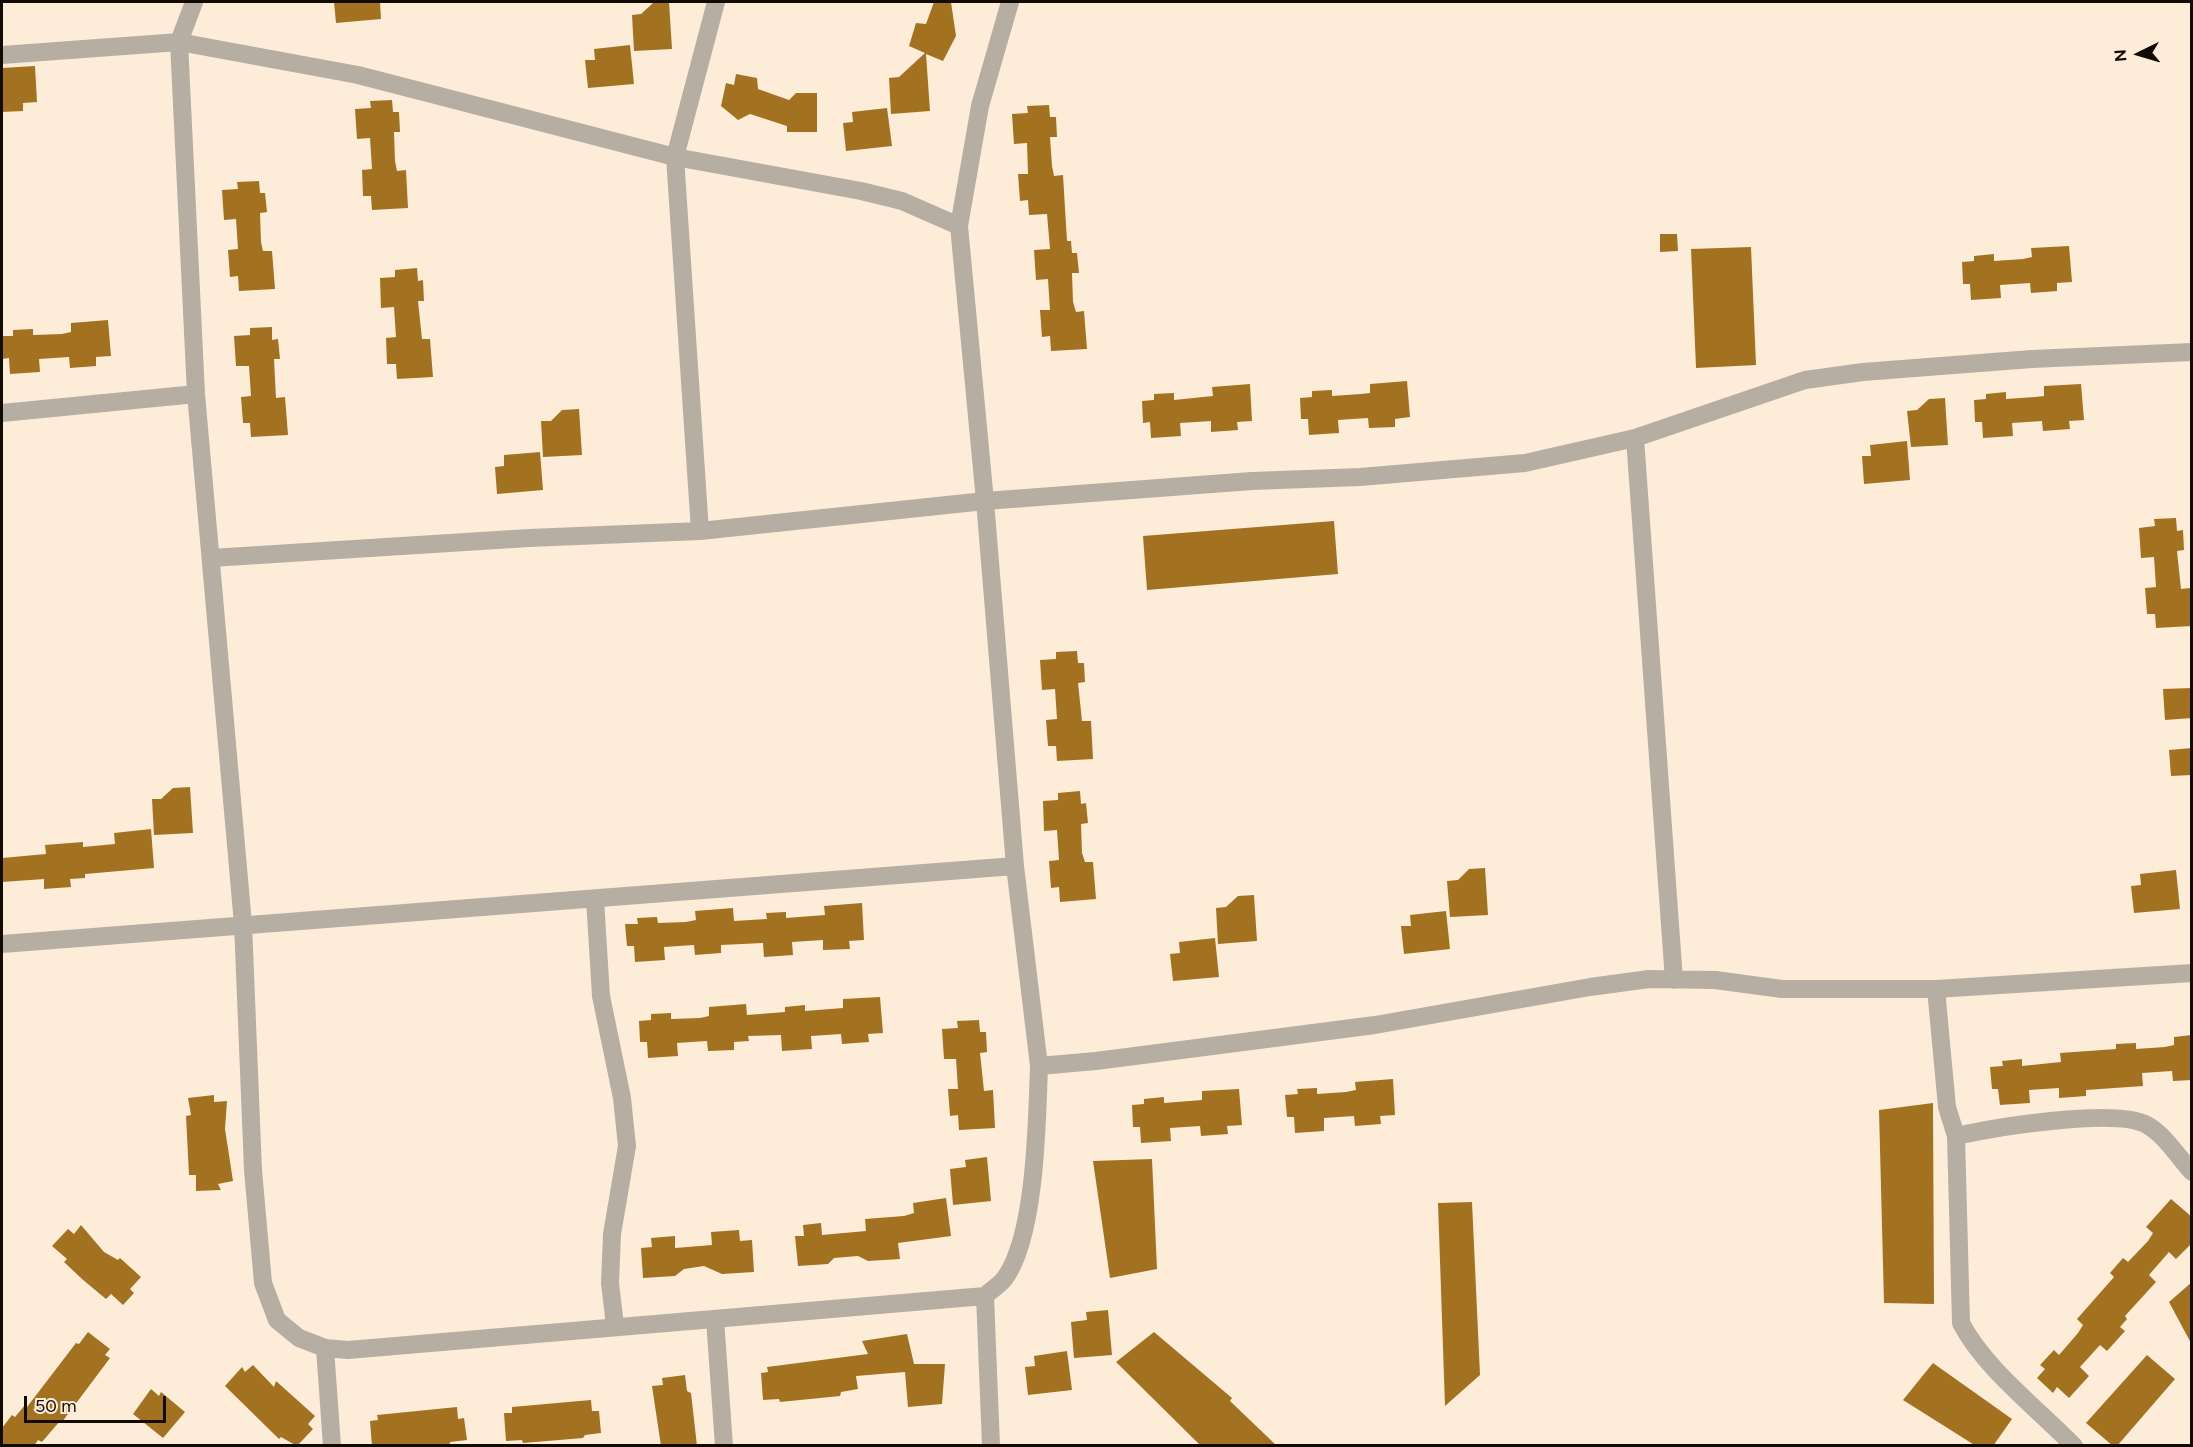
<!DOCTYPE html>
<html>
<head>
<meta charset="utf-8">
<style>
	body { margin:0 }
	#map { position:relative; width:2193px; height:1447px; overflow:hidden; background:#fdedd8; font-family:Figtree,sans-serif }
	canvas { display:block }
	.frame { position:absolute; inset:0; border:3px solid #120b04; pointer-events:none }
	.north { position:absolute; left:2109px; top:24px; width:60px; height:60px; -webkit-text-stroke:4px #fdedd8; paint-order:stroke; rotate:265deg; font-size:16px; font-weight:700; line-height:24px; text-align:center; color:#120b04 }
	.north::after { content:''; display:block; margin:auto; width:21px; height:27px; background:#120b04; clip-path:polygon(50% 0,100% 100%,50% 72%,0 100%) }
	.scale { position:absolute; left:24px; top:1396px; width:142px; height:27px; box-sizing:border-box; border:3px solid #120b04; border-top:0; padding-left:8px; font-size:18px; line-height:21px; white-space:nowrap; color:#120b04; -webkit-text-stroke:4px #fdedd8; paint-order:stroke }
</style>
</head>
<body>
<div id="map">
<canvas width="2193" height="1447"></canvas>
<div class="frame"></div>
<div class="north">N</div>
<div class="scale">50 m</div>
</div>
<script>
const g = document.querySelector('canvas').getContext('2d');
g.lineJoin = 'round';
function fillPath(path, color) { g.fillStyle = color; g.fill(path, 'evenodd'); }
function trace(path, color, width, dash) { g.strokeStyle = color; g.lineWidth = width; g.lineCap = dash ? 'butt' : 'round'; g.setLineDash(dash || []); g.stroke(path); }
fillPath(new Path2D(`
	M334 2H380L381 19 336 23Z
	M669 2 672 49 634 51 632 15 641 14 653 3Z
	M934 2H951L956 36 943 61 926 54 930 111 891 114 889 78 899 77 925 53 909 46 916 23 926 24Z
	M630 45 634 84 588 88 585 60H595L594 49Z
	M35 66 37 102 23 103V111L2 112V68Z
	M736 74 757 78 758 89 789 100 796 93H817V132H787V126L750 114 738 120 721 106 726 83 734 85Z
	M392 100 393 112H399L400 132H394L395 161 397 171 406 170 408 208 372 210 371 196H363L362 170 372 169 370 138 357 139 355 109 371 108 370 101Z
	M1049 105 1050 117H1056L1057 137H1050L1052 166 1054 176 1063 175 1067 241H1071L1072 253H1077L1079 273H1072L1073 302 1076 312 1084 311 1087 349 1051 351 1050 336 1042 337 1040 310H1050L1048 279 1036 280 1034 250 1050 249 1047 214 1029 215 1028 200 1020 201 1018 174H1028L1027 143 1014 144 1012 114 1028 113 1027 106Z
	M887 108 892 146 846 151 843 123 853 122 852 112Z
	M259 181 260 193H265L267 212 260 213 261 242 263 251H272L275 289 239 291 238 276 230 277 228 250 238 249 236 219 224 220 222 190 238 189 237 182Z
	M1660 234H1677L1678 251 1660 252Z
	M2069 246 2072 282 2057 283V291L2031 293 2030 283 2000 285 2001 298 1971 300 1970 284H1963L1962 262 1974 261V256L1994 254V261L2023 259 2032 257 2031 248Z
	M1751 247 1756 365 1696 368 1691 249Z
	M417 268 418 281 423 280 424 301H418L422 339H430L433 377 397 379 396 364H387L386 338 396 337 394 307 381 308 380 278 395 277V270Z
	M108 320 111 356 96 357V366L70 368 69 357 39 359 40 372 10 374 9 358 2 359V336H13V330L33 329V335L62 334 71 332V323Z
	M272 327V340L278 339 280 359H274L276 398 285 397 288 435 251 437 250 423H243L241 397 251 396 249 366H236L234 336 250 335V328Z
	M1407 381 1410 417 1395 419V427L1369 428 1368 418 1338 420 1339 433 1309 435 1308 419H1301L1300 398 1312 397V391L1332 390V396L1361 394 1370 393V384Z
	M1250 384 1252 421 1237 422 1238 430 1211 432V421L1180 423 1181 436 1151 438 1150 422 1143 423 1142 401 1154 400V394L1174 393V400L1203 397 1213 396 1212 387Z
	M2081 384 2084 420 2069 421 2070 429 2043 431 2042 421 2012 423 2013 436 1983 438 1982 422H1975L1974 400 1986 399V394L2006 392V399L2035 397 2044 396V386Z
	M1945 398 1948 445 1911 447 1907 411 1917 410 1929 399Z
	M579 409 582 455 543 457 541 421H551L562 410Z
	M1907 441 1910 480 1864 484 1862 456H1871L1870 445Z
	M540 452 543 490 497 494 495 467 504 466V455Z
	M2176 518 2177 531 2183 530 2184 550 2177 551 2181 589 2190 588 2192 626 2156 628 2155 614H2147L2145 588 2156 587 2154 557 2141 558 2139 528 2155 526 2154 519Z
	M1334 521 1338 574 1147 590 1143 536Z
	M1077 651 1078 663H1084L1085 682 1078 683 1082 721H1091L1093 759 1057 761 1056 746H1048L1046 720 1057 719 1055 689 1042 690 1040 660 1056 659V652Z
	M2192 688V718L2165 720 2163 689Z
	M2192 748V775L2171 776 2169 750Z
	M190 787 193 833 154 835 152 799H161L173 788Z
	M1080 791 1081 804 1086 803 1088 823 1081 824 1082 853 1085 862H1093L1096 899 1060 902 1059 887 1051 888 1049 861 1059 860 1057 830 1044 831 1043 801 1058 800V793Z
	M151 829 154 868 85 874V878L70 879 71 887 44 889V879L2 882V858L46 854 45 845 83 842V847L115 844 114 833Z
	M1485 868 1488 915 1450 917 1447 881 1458 880 1469 869Z
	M2176 870 2180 909 2134 913 2131 886 2141 885 2140 874Z
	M1254 895 1257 941 1218 944 1216 908 1226 907 1238 896Z
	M862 903 864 940 849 941 850 949 823 950V940L792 942 793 955 764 957 763 943 721 945V953L695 955 694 945 664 947 665 960 635 962 634 946H627L625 924H638L637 918 657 917 658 923 686 922 696 920 695 911 733 908 734 921 767 919 766 913 786 912V918L825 915 824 906Z
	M1446 911 1450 949 1404 954 1401 926H1411L1410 915Z
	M1215 938 1219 977 1173 981 1170 954 1180 953 1179 942Z
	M880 997 883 1033 868 1034 869 1042 842 1044 841 1034 811 1036 812 1049 782 1051 781 1035 748 1036 749 1041 734 1042V1050L708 1051 707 1041 677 1043 678 1056 648 1058 647 1042H640L639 1021 651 1020V1014L671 1013V1019L700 1018 709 1016V1007L746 1004 747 1015 785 1012V1007L805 1005V1011L843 1008V999Z
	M979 1020 980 1032H986L987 1052 980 1053 984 1091 993 1090 995 1128 959 1130 958 1115 950 1116 948 1089H958L956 1059H944L942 1029 958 1028 957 1021Z
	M2192 1035V1080L2173 1081 2172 1071 2142 1073 2143 1086 2086 1090V1096L2059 1098V1088L2029 1090 2030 1103 2000 1105 1998 1089H1992L1990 1067 2003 1066 2002 1061 2022 1059V1066L2061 1062 2060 1053 2116 1049V1044L2136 1043V1049L2165 1047 2174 1045V1037Z
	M1393 1079 1395 1115 1380 1116 1381 1124 1355 1126 1354 1116 1324 1118V1131L1295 1133 1294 1117H1287L1285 1095 1298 1094 1297 1089 1317 1088V1094L1346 1092 1356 1090 1355 1082Z
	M1239 1089 1242 1125 1227 1126 1228 1134 1201 1136 1200 1126 1170 1128 1171 1141 1141 1143 1140 1127H1133L1132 1105 1144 1104V1099L1164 1097V1103L1202 1100V1091Z
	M214 1095V1102L227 1101 225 1129 233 1181 218 1184 221 1190 196 1191V1175H189L186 1116 191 1115 188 1098Z
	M1933 1103 1934 1304 1884 1303 1879 1110Z
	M987 1157 991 1201 953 1205 950 1169 966 1167 965 1160Z
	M1152 1159 1157 1269 1110 1278 1093 1161Z
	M946 1198 951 1236 898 1243 900 1259 868 1261 858 1256 834 1258 828 1264 798 1266 795 1236H804L803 1225 821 1223 822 1235 866 1231 865 1219 904 1216 914 1213 913 1203Z
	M2171 1199 2192 1217V1243L2176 1259 2169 1252 2149 1275 2156 1282 2125 1316 2127 1319 2120 1327 2125 1331 2107 1351 2100 1345 2080 1367 2089 1376 2069 1398 2057 1387 2053 1393 2037 1378 2045 1369 2040 1365 2054 1350 2059 1355 2078 1333 2083 1325 2077 1319 2114 1277 2110 1273 2123 1258 2128 1262 2148 1241 2153 1233 2146 1227Z
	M1472 1202 1480 1375 1445 1406 1438 1203Z
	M81 1225 104 1252 118 1260 120 1258 141 1277 130 1289 134 1293 123 1305 111 1294 106 1299 82 1279 64 1262 67 1259 52 1246 68 1229 74 1234Z
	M739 1230 740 1241 752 1240 754 1272 722 1274 704 1266 684 1269 675 1276 643 1278 641 1248 652 1247 651 1238 675 1236V1248L712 1245 711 1232Z
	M2192 1282V1345L2169 1302Z
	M1108 1310 1112 1355 1074 1358 1071 1322 1087 1320 1086 1312Z
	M88 1332 110 1349 105 1355 110 1358 62 1422 60 1421 42 1442 38 1440 34 1446H2V1428L12 1415 15 1417 25 1405 27 1407 76 1343 79 1344Z
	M1154 1332 1232 1398 1230 1401 1277 1446H1201L1116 1362Z
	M907 1334 914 1364H945L942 1404 908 1407 905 1372 856 1376 858 1389 841 1392 840 1396 780 1402 779 1399 763 1400 761 1373 768 1372 767 1367 868 1354 862 1341Z
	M1067 1351 1072 1390 1028 1395 1025 1367 1035 1366 1034 1356Z
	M2147 1355 2175 1379 2117 1446H2113L2086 1423Z
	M1933 1363 2012 1419 1993 1446H1976L1903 1400Z
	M253 1365 274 1387 276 1381 315 1416 308 1424 313 1429 297 1446 281 1437 279 1439 225 1386 242 1367 245 1372Z
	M685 1375 687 1391 691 1393 697 1446H661L652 1386 663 1385 662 1378Z
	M151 1389 159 1396 161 1392 185 1412 163 1438 133 1414Z
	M591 1400 592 1411H599L601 1433 585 1435 583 1438 523 1443 522 1440 506 1441 504 1413H512V1407Z
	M457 1407 458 1419 464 1418 467 1440 450 1442 449 1446H372L370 1421 378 1420 377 1415Z`), '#a37221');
trace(new Path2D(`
	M716 2 675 157 700 531 985 501 1252 481 1360 477 1525 463 1635 438 1805 380 1863 372 2032 359 2192 352
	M2 55 179 42 194 2
	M959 226 980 106 1010 2
	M2 413 196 394
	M1635 438 1674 980
	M211 558 529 538 700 531
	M595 899 601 996 622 1098 627 1146 612 1234 610 1283 615 1326
	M2 944 1015 866
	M1936 989 1947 1107 1956 1136C1992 1128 2116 1107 2147 1125 2164 1134 2179 1158 2192 1172
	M1039 1066 1015 866 985 501 959 226 902 201 861 191 675 157 358 75 179 42 196 394 243 924 253 1170 263 1283 277 1320 299 1338 325 1348 348 1350 985 1296C991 1290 1000 1285 1005 1278 1036 1235 1037 1120 1039 1066L1096 1061 1375 1025 1590 987 1649 979 1715 980 1782 989H1936L2192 973
	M1956 1136 1961 1323C1985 1369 2037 1408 2074 1446
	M985 1296 991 1446
	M715 1319 724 1446
	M325 1348 332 1446`), '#b7aea3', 18);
</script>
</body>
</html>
